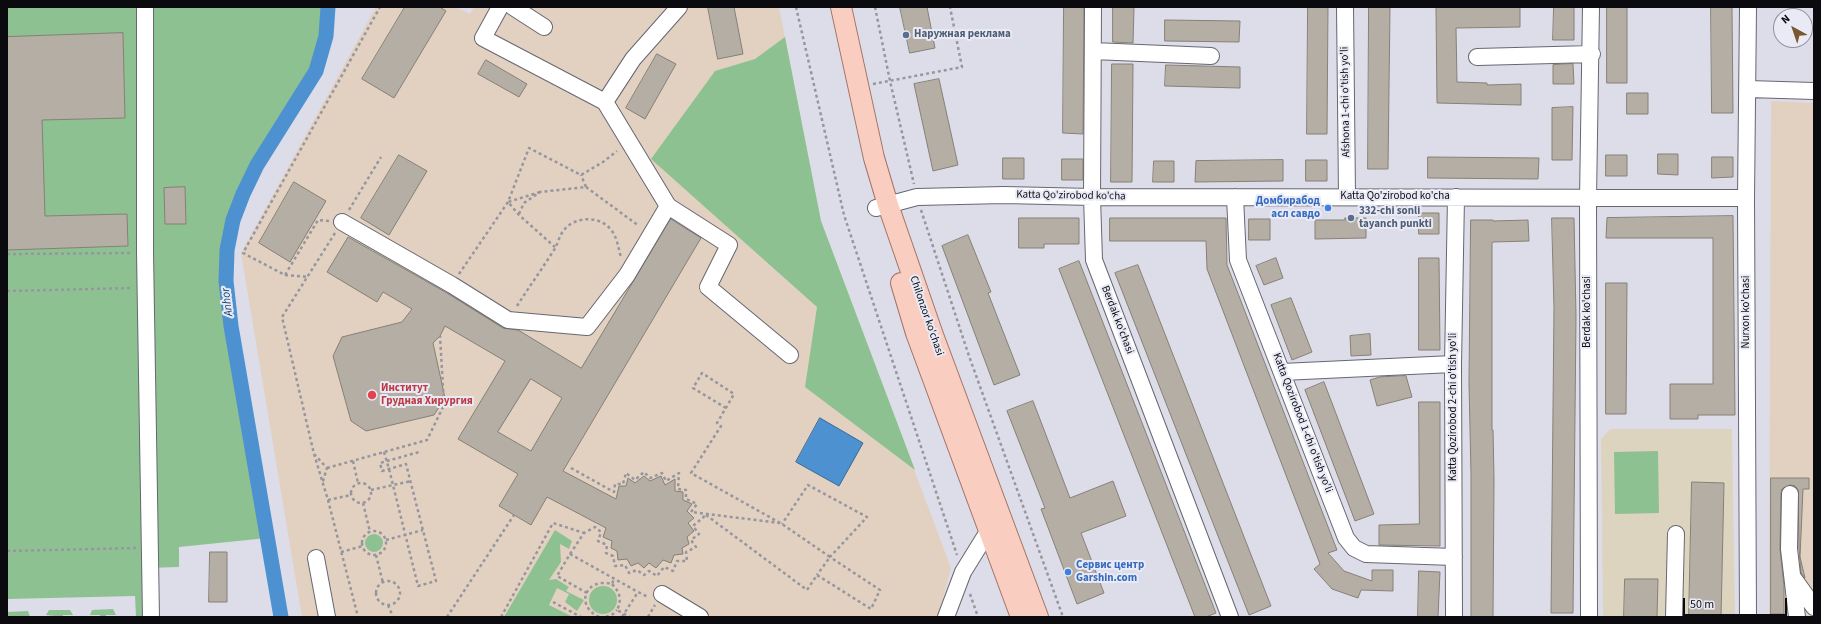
<!DOCTYPE html>
<html>
<head>
<meta charset="utf-8">
<style>
	body { margin:0 }
	#map { position:relative; width:1821px; height:624px; overflow:hidden; background:#dcdde8; font-family:"Source Sans 3",sans-serif }
	canvas { display:block }
	.frame { position:absolute; inset:0; border:8px solid #0b0b0f; pointer-events:none }
	.north { position:absolute; left:1773px; top:8px; width:40px; height:40px; box-sizing:border-box; background:#e9eaf6; border:1px solid #90919a; border-radius:50%; rotate:320deg; font-size:11px; font-weight:700; line-height:16px; text-align:center; color:#0b0b0f }
	.north::after { content:''; display:block; margin:auto; width:14px; height:18px; background:#79572f; clip-path:polygon(50% 0,100% 100%,50% 72%,0 100%) }
	.scale { position:absolute; left:1683px; top:598px; width:104px; height:18px; box-sizing:border-box; border:2px solid #0b0b0f; border-top:0; padding-left:5px; font-size:12px; line-height:14px; white-space:nowrap; color:#0b0b0f; -webkit-text-stroke:3px #e9eaf6; paint-order:stroke }
</style>
</head>
<body>
<div id="map">
<canvas width="1821" height="624"></canvas>
<div class="frame"></div>
<div class="north">N</div>
<div class="scale">50 m</div>
</div>
<script>
const g = document.querySelector('canvas').getContext('2d');
g.lineJoin = 'round';
function fillPath(path, color) { g.fillStyle = color; g.fill(path, 'evenodd'); }
function trace(path, color, width, dash) { g.strokeStyle = color; g.lineWidth = width; g.lineCap = dash ? 'butt' : 'round'; g.setLineDash(dash || []); g.stroke(path); }
function write(font, color, halo, rows, align = 'center') {
  g.font = font + ' "Source Sans 3",sans-serif'; g.lineWidth = 4; g.setLineDash([]); g.textBaseline = 'middle'; g.strokeStyle = halo; g.fillStyle = color; for (const [text, x, y, turn = 0] of rows) {
    g.save(); g.translate(x, y); g.rotate((+turn || 0) * Math.PI / 180); g.textAlign = isNaN(turn) ? turn : align; if (halo) g.strokeText(text, 0, 0); g.fillText(text, 0, 0); g.restore();
  }
}
fillPath(new Path2D(`
	M1610 429H1732L1735 617H1603L1601 439Z`), '#dcd4bf');
fillPath(new Path2D(`
	M376 7H456L470 14 474 7H779L821 221 951 568 938 617H302L241 253Z
	M1771 101 1814 103V617H1769Z`), '#e2d1c0');
fillPath(new Path2D(`
	M7 7H328L326 36 316 71 257 165 243 194 233 220 227 250 226 281 231 326 267 538 179 547V567L145 568 146 617H136L135 596 7 599Z
	M785 37 821 221 915 470 805 387 817 307 651 159 715 71 755 59Z
	M1658 451 1659 513 1615 514 1614 452Z
	M555 530 572 541 569 549 560 544 561 562 549 580 556 579 569 587 566 591 584 600 577 611 565 602 569 594 557 588 549 605 573 617H504Z
	M365 543a9 9 0 1 1 18 0a9 9 0 1 1-18 0Z
	M589 600a14 14 0 1 1 28 0a14 14 0 1 1-28 0Z
	M113 609 116 615H106V617H100V615H90L92 610Z
	M49 610H70L73 615H63V617L46 615Z
	M28 611 30 617H7V612Z`), '#8ec191');
const water = new Path2D(`
	M820 418 863 443 839 486 796 462Z`);
fillPath(water, '#4e91d1');
trace(water, '#3a6997', 1);
trace(new Path2D(`
	M281 617 231 326 226 281 227 250 233 220 243 194 257 165 316 71 326 36 328 7`), '#4e91d1', 15);
const building = new Path2D(`
	M405 7H440L446 11 394 98 362 79Z
	M708 7H734L743 54 718 59Z
	M900 7H927L935 48 910 53Z
	M1064 7H1084L1083 134 1063 133Z
	M1113 7H1134L1133 43 1113 42Z
	M1308 7H1328L1327 134H1307Z
	M1369 7H1390L1388 169H1368Z
	M1520 7V27L1456 28 1457 82 1487 83V85L1521 84V105L1437 103 1436 8Z
	M1554 7H1574V40H1553Z
	M1607 7H1627V83H1607Z
	M1711 7H1732L1733 113H1712Z
	M1165 20 1240 21 1239 42 1165 41Z
	M123 33 125 118 42 120 45 216 127 214 128 246 7 250V37Z
	M657 54 676 64 645 119 626 108Z
	M486 60 527 84 519 97 478 74Z
	M1112 64H1133L1132 182H1111Z
	M1573 64 1574 84H1553V65Z
	M1166 65 1240 67V88L1165 86Z
	M939 79 958 165 933 171 914 84Z
	M1627 93H1648V114H1627Z
	M1573 107 1572 160H1552V108Z
	M1658 154H1678V175L1658 174Z
	M399 155 427 171 389 235 361 218Z
	M1606 155H1627V176H1606Z
	M1428 157 1539 158 1538 179 1428 178Z
	M1712 157H1733V177L1712 178Z
	M1003 158H1024V179H1003Z
	M1062 159H1083V180H1062Z
	M1283 160V181L1195 182 1196 161Z
	M1306 160H1327V181H1306Z
	M1154 161H1174V182H1153Z
	M294 182 326 201 290 262 259 243Z
	M185 187 186 224H165L164 188Z
	M1419 213H1439V234H1419Z
	M1733 216 1735 415H1698V419H1670V384H1713V238H1606L1607 218Z
	M1019 218H1079V244H1044V248H1019Z
	M1110 218H1226L1227 265 1337 550 1328 553 1344 571 1372 581V570H1393V591L1361 590 1358 598 1332 589 1314 569 1320 564 1207 269 1206 241H1110Z
	M1345 218H1366V238L1315 239V220H1345Z
	M1552 218H1574L1576 316 1573 613H1551L1554 308Z
	M671 219 701 238 563 471 616 499 619 486H626L628 478 635 483 644 476 650 481 661 476 665 485 675 479V491L683 492V500L692 504 687 511 694 518 688 523 694 531 687 537 689 544 682 548 683 554 674 555 671 563 663 560 656 568 649 563 644 568 638 563 631 566 627 559 618 560 617 551 611 548 612 541 603 537 606 528 547 497 531 525 499 506 518 474 458 439 505 361 445 326 440 336 433 343 445 398 434 415 366 431 351 421 333 356 342 337 402 322 412 309 383 292 377 302 327 272 348 237 447 293 503 328 518 330 581 368ZM531 379 562 398 531 451 498 432Z
	M1249 219H1270V240H1249Z
	M1471 220H1493V221L1528 220 1529 241 1493 242 1492 243V430H1493L1494 479 1493 617H1471V474L1469 383Z
	M968 235 991 292 988 293 1020 375 994 385 942 246Z
	M1276 258 1283 278 1264 285 1256 266Z
	M1419 258H1439L1440 350H1419Z
	M1079 261 1216 613 1206 617H1195L1059 269Z
	M1138 265 1271 606 1249 615 1115 273Z
	M1606 283H1627L1626 414H1606Z
	M1291 298 1312 352 1292 360 1271 305Z
	M1370 334 1371 355 1351 356 1350 336Z
	M1406 376 1412 397 1377 406 1370 380 1380 377Z
	M1324 382 1374 514 1355 521 1305 390Z
	M1033 401 1070 498 1113 481 1126 516 1081 533 1104 593 1077 604 1041 509 1045 508 1007 411Z
	M1419 402H1440V546L1379 545V525L1419 524Z
	M1771 478H1809V489H1803L1800 557 1805 578 1801 573 1799 549 1798 490 1795 486 1790 485 1782 489 1781 493 1780 549 1784 586V614H1771Z
	M1692 482 1724 483 1721 617H1689Z
	M210 552H227V602H209Z
	M1419 571 1440 572 1438 617H1418Z
	M1625 579H1658L1657 617H1624Z`);
fillPath(building, '#b4aea4');
trace(building, '#878077', 1);
const minor = new Path2D(`
	M145 7V252L151 617
	M513 7 544 27
	M1093 7 1092 197 1094 260 1230 617
	M1345 7 1347 196
	M1748 7 1746 198 1748 617
	M1093 51 1211 56
	M1477 57 1592 54
	M1748 89 1814 91
	M605 102 633 59 679 7
	M1235 197 1238 260 1346 538 1354 548 1366 554 1454 557
	M668 206 729 245 708 287 790 355
	M876 208 917 197 1004 195 1092 197 1746 198
	M342 222 452 285 508 320 587 327 627 275 668 206 605 102 483 38 500 7
	M1282 372 1453 364
	M1790 494 1789 549 1797 617
	M316 558 327 617
	M1794 579 1814 607
	M662 594 700 617
	M946 617 963 572 989 530
	M1454 617 1453 364 1456 197
	M1589 617 1588 199 1591 7
	M1674 617 1676 534`);
const major = new Path2D(`
	M841 7 874 158 888 205 933 335 1038 617
	M901 283 916 333 1021 617`);
trace(minor, '#666771', 18);
trace(major, '#a37366', 22);
trace(new Path2D(`
	M796 7 844 215 957 555
	M875 7 890 81 914 184
	M873 84 962 67 950 7
	M586 187 639 226
	M540 192 508 202 519 215 555 247
	M349 210 381 157
	M921 210 969 356 1063 617
	M519 214 524 203 540 192 586 187 581 175
	M329 221 318 220 285 275 243 253 380 7
	M335 233 282 317 314 454 328 500 358 617
	M7 254 130 253
	M459 274 508 202 529 148 581 175 603 162 617 151
	M285 275 308 277
	M7 291 132 288
	M517 306C529 287 542 269 554 250 558 244 559 236 564 230 575 216 601 215 612 231 618 240 618 248 621 257
	M726 408 693 388 702 373 734 394 717 423 721 426 691 473 782 524 830 557 817 575
	M384 452 389 469 418 586 436 581 406 464 382 471 380 463 419 452
	M314 454 327 468 322 484
	M353 461 358 483
	M327 468 427 440 444 405 440 336
	M571 468 614 492 615 484H623L626 473 635 480 644 472 650 478 662 473 666 481 679 473 678 489 686 490V499L697 504 691 512 780 523
	M351 493a10 10 0 1 1 20 0a10 10 0 1 1-20 0Z
	M371 490 411 481
	M328 500 351 495
	M363 503 370 532
	M706 515 807 590 817 575 871 609 880 590 830 557 867 517 808 485 782 524
	M362 543a12 12 0 1 1 24 0a12 12 0 1 1-24 0Z
	M386 540 423 530
	M7 551 136 548
	M341 552 363 546
	M570 554 584 533 595 527 601 532 598 541 607 545 606 553 613 556 615 566 625 565 629 573 637 570 644 575 649 571 657 576 664 567 673 571 677 561H687L686 552 696 547 691 540 699 534 693 526 706 515
	M376 555 383 583
	M376 593a12 12 0 1 1 24 0a12 12 0 1 1-24 0Z
	M612 584C620 592 622 600 617 610L630 617
	M587 593 557 576 570 554 638 592
	M970 594 978 617
	M553 602 581 617
	M388 605 393 617
	M447 617 514 515
	M501 617 553 523 584 533
	M599 617C574 605 586 577 612 584L614 579
	M606 617 613 614 617 610
	M622 617 638 592 648 597
	M648 617 655 605`), '#96969f', 2.5, [3, 3]);
trace(minor, '#fff', 16);
trace(major, '#f9cdbf', 20);
for (const [x, y, r, color] of [
	[906,35,4,"#5c6f8a"],
	[1328,208,4,"#3f7fe0"],
	[1351,218,4,"#5c6f8a"],
	[372,395,5,"#e0444e"],
	[1068,572,4,"#3f7fe0"]
]) { const dot = new Path2D(); dot.arc(x, y, r, 0, 2 * Math.PI); g.fillStyle = color; g.fill(dot); trace(dot, '#e9eaf6', 1.5); }
write('bold 11px', '#4e5e75', '#e9eaf6', [
	["Наружная реклама",914,35],
	["332-chi sonli",1359,212],
	["tayanch punkti",1359,225]
], 'left');
write('11px', '#0b0b0f', '#e9eaf6', [
	["Afshona 1-chi o'tish yo'li",1346,102,-91],
	["Katta Qo'zirobod ko'cha",1071,196,1],
	["Katta Qo'zirobod ko'cha",1395,197],
	["Berdak ko'chasi",1588,312,-90],
	["Nurxon ko'chasi",1747,312,-90],
	["Chilonzor ko'chasi",926,316,71],
	["Berdak ko'chasi",1117,320,69],
	["Katta Qozirobod 2-chi o'tish yo'li",1454,407,-90],
	["Katta Qozirobod 1-chi o'tish yo'li",1302,423,69]
]);
write('bold 11px', '#366cbe', '#e9eaf6', [
	["Домбирабод",1320,202],
	["асл савдо",1320,215],
	["Сервис центр",1076,566,"left"],
	["Garshin.com",1076,579,"left"]
], 'right');
write('bold 11px', '#be3a42', '#e9eaf6', [
	["Институт",381,389],
	["Грудная Хирургия",381,402]
], 'left');
write('italic 12px', '#14456f', '#e9eaf6', [
	["Anhor",228,302,-97]
]);
</script>
</body>
</html>
